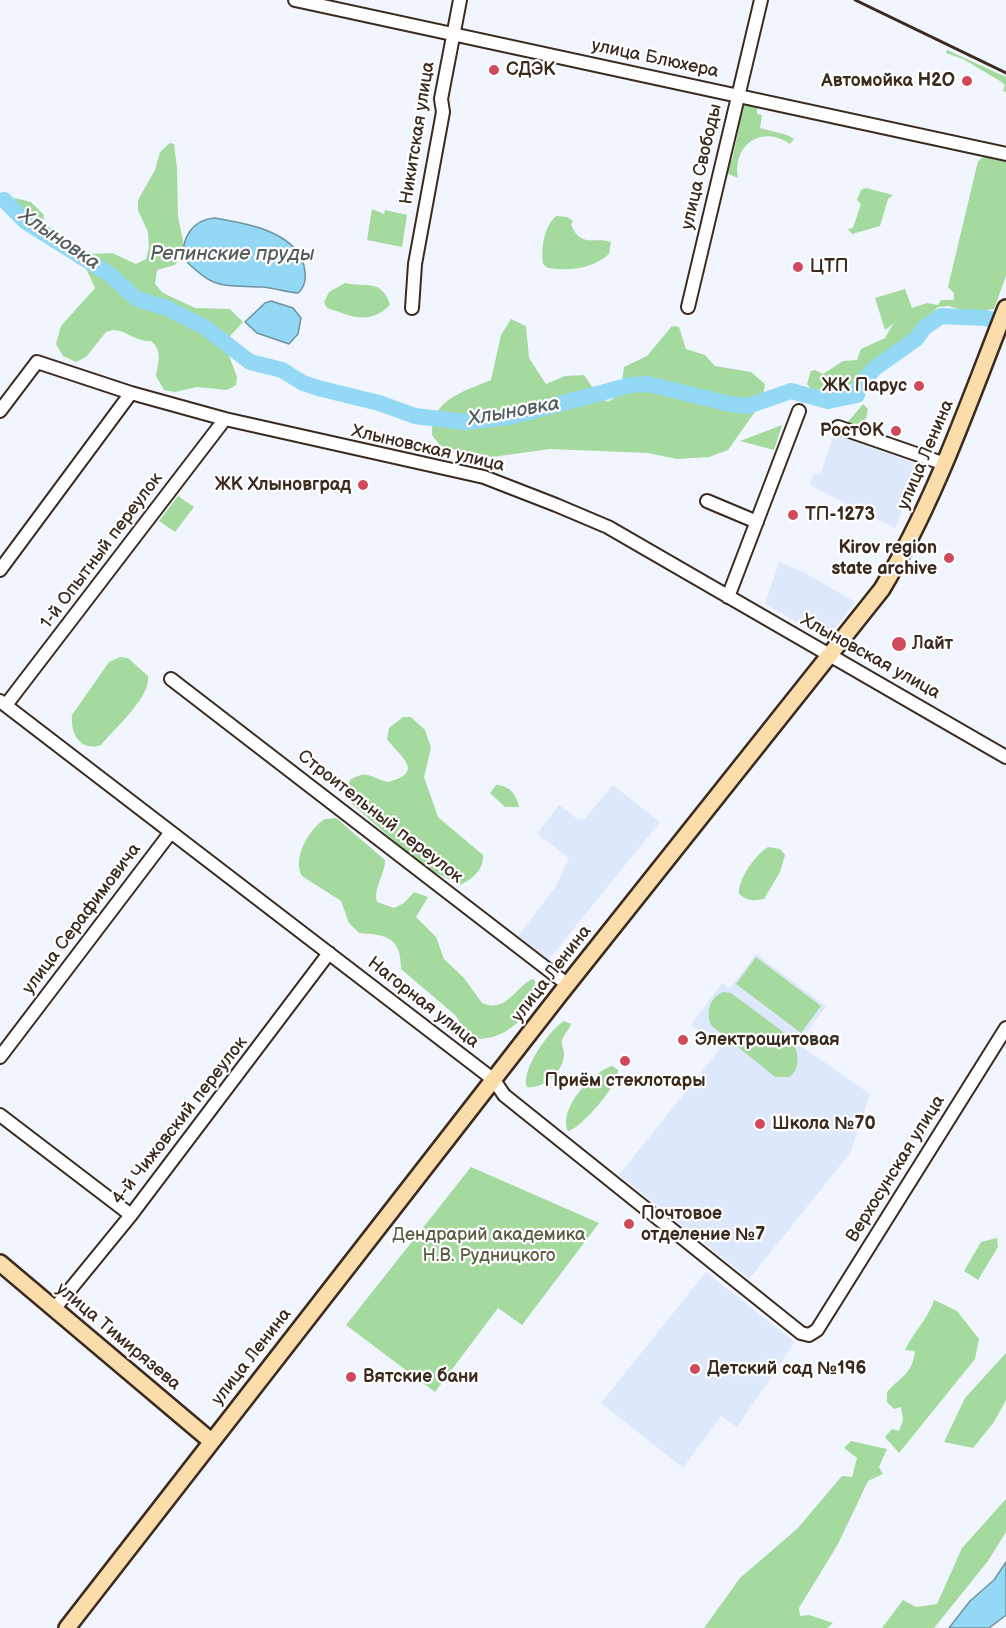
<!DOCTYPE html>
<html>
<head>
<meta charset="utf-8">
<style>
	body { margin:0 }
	canvas { display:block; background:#f0f5fe }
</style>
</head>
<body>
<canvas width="1006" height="1628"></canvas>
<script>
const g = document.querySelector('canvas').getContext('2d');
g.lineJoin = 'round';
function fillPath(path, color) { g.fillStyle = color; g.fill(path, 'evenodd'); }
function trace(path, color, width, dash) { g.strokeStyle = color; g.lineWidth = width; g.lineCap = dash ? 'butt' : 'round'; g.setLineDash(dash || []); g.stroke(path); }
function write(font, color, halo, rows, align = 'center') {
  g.font = font + ' "Balsamiq Sans",sans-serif'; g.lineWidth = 4.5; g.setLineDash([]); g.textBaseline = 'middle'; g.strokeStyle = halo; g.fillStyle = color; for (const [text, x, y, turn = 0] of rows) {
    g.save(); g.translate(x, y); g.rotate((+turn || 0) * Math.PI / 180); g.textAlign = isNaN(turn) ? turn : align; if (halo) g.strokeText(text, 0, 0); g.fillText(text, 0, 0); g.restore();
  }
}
fillPath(new Path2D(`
	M834 434 920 465 895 528 810 485 814 474 820 475Z
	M779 562 803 572 855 602 827 639 765 604Z
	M613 785 660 822 545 964 515 940 556 886 569 858 537 834 559 805 576 818 584 819Z
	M756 954 826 1006 798 1044 870 1094 850 1153 749 1279 619 1175 720 1049 691 1025 722 983 730 988Z
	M706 1272 795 1342 737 1427 721 1416 683 1468 601 1403Z`), '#dee8fc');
fillPath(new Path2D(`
	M947 50 1006 77V92L1003 91 1005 85 1000 81 963 59 946 53Z
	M741 104 757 106V114L762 115 760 128 787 135 794 139 790 144C762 124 732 145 738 178L724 172 728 162 732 160 739 127 734 123Z
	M170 143 174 144 177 168 178 217 183 240V252L175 265 157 270 155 284 163 293 195 308 230 309 243 322 231 335 225 345 237 377 236 385 227 390 197 387 175 392 164 390 156 376C158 363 163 351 151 341 132 343 125 325 106 332L86 357 76 362 63 356 56 344 61 326 95 288 84 264 89 254 112 253 136 264 146 259 149 248 148 232 138 210V200L155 170 160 152Z
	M984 157 1006 162V276L994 309 968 312 949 306 938 307 923 322 911 339 898 345 892 355 872 367 863 380 840 388 827 389 834 394V400L828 403H822L807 384 811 371 815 370 823 374 843 361 857 360 861 349 885 338 893 324 885 330 875 298 905 289 912 308 927 303 938 305 941 300H954V293L948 287 978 161Z
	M866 188 893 195 888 199 880 226 852 234 848 229 853 228 861 204 857 200 861 190Z
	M15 198 31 202 44 215 43 221 32 219 14 206Z
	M372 209 384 214 385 210 407 215 402 247 367 240Z
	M556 216 567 217 573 221 571 225C582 249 593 236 611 242L609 254C592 269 571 271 548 268L543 264C541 247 544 227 556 216Z
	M345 283C366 288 382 278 390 305 368 326 352 316 327 308L324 302 329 292Z
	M511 319 526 326 529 358 546 384 565 376 584 375 599 397 608 402 620 394 624 367 647 356 672 326 679 327 686 349 705 355 715 366 751 372 765 384 762 402 728 450 709 457 677 459 648 453 550 449 492 457 441 447 432 435C431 399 463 392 491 380L501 335Z
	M863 404 868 409 864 428 847 423Z
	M782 425 774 450 740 441Z
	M178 496 194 507 175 532 159 521Z
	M120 657 128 658 148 676C151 697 115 728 101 745 81 752 70 734 72 715L109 662Z
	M403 717H411L425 730 431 748 424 777 438 817 483 855C484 870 472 879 460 885L424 867 352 804 346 793 350 780C367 769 371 778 388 782 427 772 399 756 387 739L389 728Z
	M496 785C509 785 517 795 519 807H505L490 793Z
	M336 818 385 860C385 874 373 889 377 902L394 908 404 903 414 892 428 897 416 917 436 937 444 959 464 978 482 1003C506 1013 514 989 532 979L535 981C533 1016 507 1041 472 1039L455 1015 401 969C401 937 387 935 359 933L349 923 341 901 302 876C292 858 309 829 325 819Z
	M768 847 780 849 785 855 780 872 764 899C753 901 748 901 739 894 738 879 755 855 768 847Z
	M756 957 821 1006 801 1033 736 984Z
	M723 992 731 993 790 1037C798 1049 802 1066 790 1077H775L712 1026C705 1014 709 998 723 992Z
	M564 1021 571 1024C569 1030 563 1035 562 1041 561 1046 565 1051 564 1056 562 1073 543 1089 527 1087 520 1071 550 1029 564 1021Z
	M612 1066 618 1070C620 1083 581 1129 568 1131 558 1109 592 1072 612 1066Z
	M471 1167 599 1223 522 1325 498 1308 435 1392 346 1325Z
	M997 1238 998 1247 978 1280 964 1271 981 1242Z
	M934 1300 957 1311 979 1339 975 1359 899 1453 885 1437 892 1429 899 1431 903 1420 901 1407 894 1409 887 1402V1392C901 1376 912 1375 915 1351L905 1350C914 1331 927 1321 934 1300Z
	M1006 1353V1400L994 1422 973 1448 944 1442 965 1398Z
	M851 1441 887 1449 879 1467 883 1474 868 1481 838 1544 799 1608 800 1616 809 1615 833 1623 827 1628H704L740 1578 797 1529 842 1476 852 1477 857 1458 844 1448Z
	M1006 1499V1532L988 1561 934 1628H882L903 1600 916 1607 937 1604 962 1548Z`), '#a4da9d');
const water = new Path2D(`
	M214 218C245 223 302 232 305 272 306 280 305 287 298 293 286 292 274 288 262 287 221 285 214 290 183 258 182 238 192 220 214 218Z
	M271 301 293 308 301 318 298 334 289 344 257 333 245 322 265 303Z
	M1006 1562V1615L989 1628H949L970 1601 994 1580Z`);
fillPath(water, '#93d8f5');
trace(water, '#70929f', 1.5);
trace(new Path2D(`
	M4 200 26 222 109 274 137 299 167 308 206 328 250 362 282 370 303 383 318 388 379 403 415 416 465 422 510 417 631 385 648 384 730 404 748 406 791 391 828 401 857 395 860 384 875 368 916 339 924 328 941 316 986 318 1006 324`), '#93d8f5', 16);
const minor = new Path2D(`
	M295 0 1006 154
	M688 307 761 0
	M412 308 415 264 443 112 441 99 460 0
	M0 411 37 362 131 393 225 419 484 477 556 505 608 527 1006 757
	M838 427 945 464
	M707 501 757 522
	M0 570 131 393
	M728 597 799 411
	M171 679 568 985
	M0 701 494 1080 504 1095 801 1333 809 1335 817 1330 1006 1028
	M6 705 225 419
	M0 1057 171 832
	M0 1115 131 1215
	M55 1308 131 1215 329 953`);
const major = new Path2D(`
	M0 1263 211 1441
	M67 1628 560 994 882 589C935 501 968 404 1006 308`);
trace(minor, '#3b2a1e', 16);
trace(major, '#3b2a1e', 20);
trace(minor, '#fff', 12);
trace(major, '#faddab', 15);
trace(new Path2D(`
	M855 0 1006 73`), '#3b2a1e', 3);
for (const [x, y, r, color] of [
	[494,70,6,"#d1495b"],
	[967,81,6,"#d1495b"],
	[798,267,6,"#d1495b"],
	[919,386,6,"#d1495b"],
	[896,431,6,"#d1495b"],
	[363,485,6,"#d1495b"],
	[793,515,6,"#d1495b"],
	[949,558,6,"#d1495b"],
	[899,644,8,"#d1495b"],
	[683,1040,6,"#d1495b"],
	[625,1061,6,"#d1495b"],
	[760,1124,6,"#d1495b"],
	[629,1224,6,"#d1495b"],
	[695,1369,6,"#d1495b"],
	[351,1377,6,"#d1495b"]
]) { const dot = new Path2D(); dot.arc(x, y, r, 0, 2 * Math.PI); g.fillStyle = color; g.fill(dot); trace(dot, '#fff', 2); }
write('18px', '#3b2a1e', '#fff', [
	["улица Блюхера",655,59,12],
	["Никитская улица",418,133,-81],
	["улица Свободы",702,167,-77],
	["Хлыновская улица",428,449,13],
	["улица Ленина",926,455,-67],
	["1-й Опытный переулок",102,551,-53],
	["Хлыновская улица",870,657,29],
	["Строительный переулок",380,817,38],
	["улица Серафимовича",82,919,-53],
	["улица Ленина",552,974,-52],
	["Нагорная улица",423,1003,38],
	["4-й Чижовский переулок",180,1121,-52],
	["Верхосунская улица",896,1169,-58],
	["улица Тимирязева",118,1337,40],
	["улица Ленина",252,1357,-52]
]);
write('bold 18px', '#3b2a1e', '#fff', [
	["СДЭК",506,70],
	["Автомойка H2O",955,81,"right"],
	["ЦТП",810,267],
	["ЖК Парус",907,386,"right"],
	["РостОК",884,431,"right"],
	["ЖК Хлыновград",351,485,"right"],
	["ТП-1273",805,515],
	["Kirov region",937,548,"right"],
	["state archive",937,569,"right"],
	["Лайт",912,644],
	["Электрощитовая",695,1040],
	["Приём стеклотары",625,1081,"center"],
	["Школа №70",772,1124],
	["Почтовое",641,1214],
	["отделение №7",641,1235],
	["Детский сад №196",707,1369],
	["Вятские бани",363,1377]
], 'left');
write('18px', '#5a5f44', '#fff', [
	["Дендрарий академика",489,1235],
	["Н.В. Рудницкого",489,1256]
]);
write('italic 20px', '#555e5e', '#fff', [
	["Хлыновка",59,240,34],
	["Репинские пруды",232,255],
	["Хлыновка",514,412,-10]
]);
</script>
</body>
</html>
